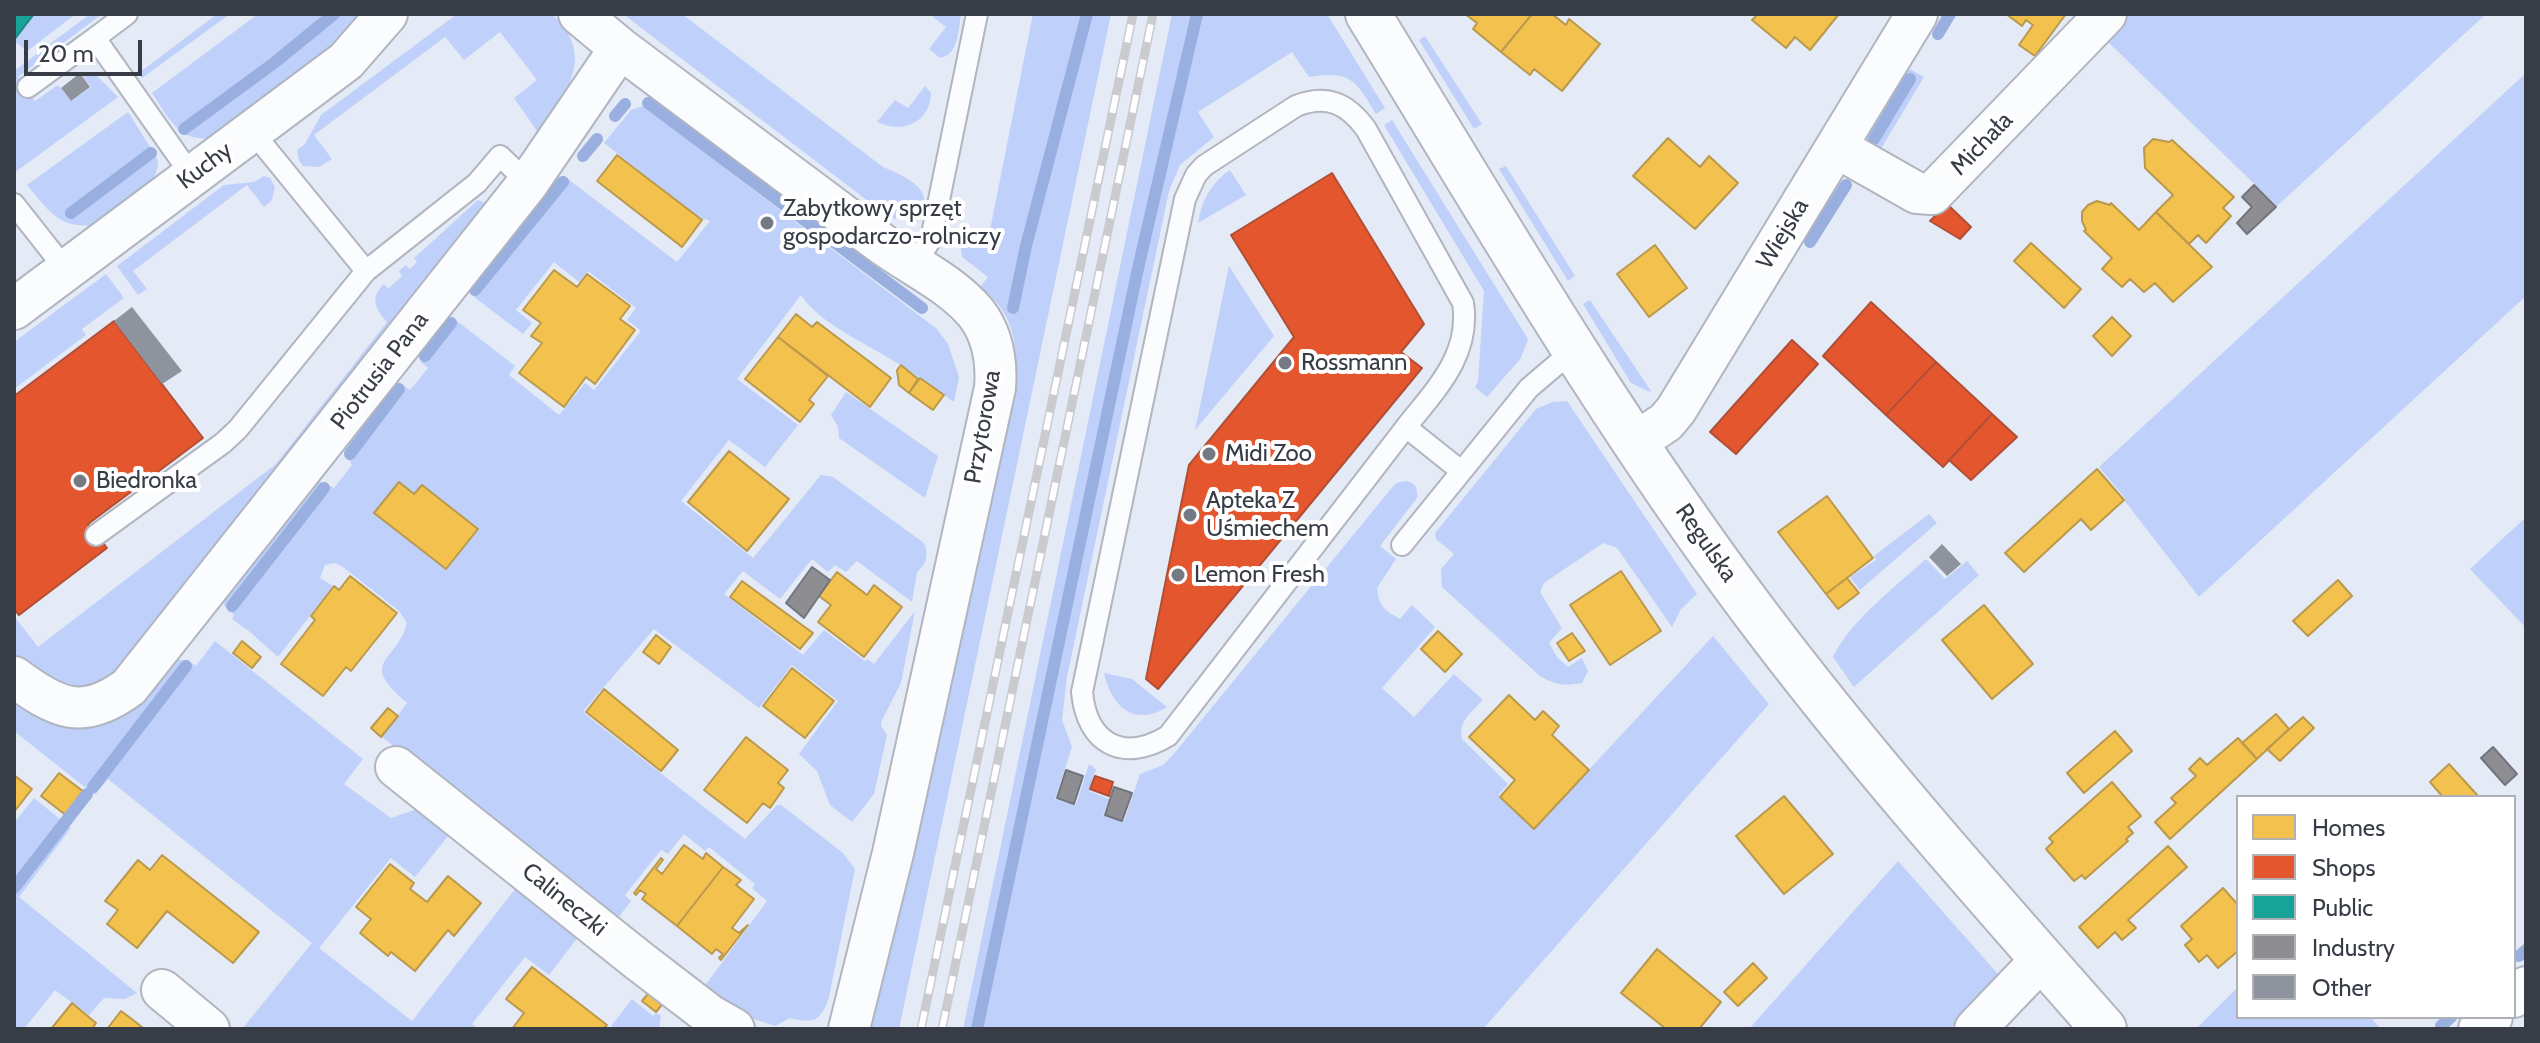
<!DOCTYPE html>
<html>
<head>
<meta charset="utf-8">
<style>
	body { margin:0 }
	#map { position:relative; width:2540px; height:1043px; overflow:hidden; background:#e4eaf6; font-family:Cabin,sans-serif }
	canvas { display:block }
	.frame { position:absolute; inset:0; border:16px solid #373c47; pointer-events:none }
	.legend { position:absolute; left:2236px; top:795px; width:280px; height:224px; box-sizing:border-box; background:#fff; border:2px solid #afb1b5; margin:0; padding:10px 14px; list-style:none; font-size:24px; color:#373c47 }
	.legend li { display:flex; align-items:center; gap:16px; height:40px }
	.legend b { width:40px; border:2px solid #afb1b5 }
	.scale { position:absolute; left:24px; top:40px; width:118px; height:36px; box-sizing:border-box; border:4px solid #373c47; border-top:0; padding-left:10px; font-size:24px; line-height:28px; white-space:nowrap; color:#373c47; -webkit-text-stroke:6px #fff; paint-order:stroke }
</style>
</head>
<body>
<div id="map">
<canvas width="2540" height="1043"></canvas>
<div class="frame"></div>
<ul class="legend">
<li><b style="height:22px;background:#f2c14e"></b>Homes</li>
<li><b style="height:22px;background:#e4572e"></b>Shops</li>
<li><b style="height:22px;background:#17a398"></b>Public</li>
<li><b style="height:22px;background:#8d8d92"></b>Industry</li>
<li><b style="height:22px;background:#8f939d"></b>Other</li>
</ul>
<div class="scale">20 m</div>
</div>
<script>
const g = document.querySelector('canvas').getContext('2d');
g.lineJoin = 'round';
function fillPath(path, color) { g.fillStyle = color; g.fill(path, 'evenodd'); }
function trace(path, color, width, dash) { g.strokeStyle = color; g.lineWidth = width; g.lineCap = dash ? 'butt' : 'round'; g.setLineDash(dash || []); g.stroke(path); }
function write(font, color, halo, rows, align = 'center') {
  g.font = font + ' Cabin,sans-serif'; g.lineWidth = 8; g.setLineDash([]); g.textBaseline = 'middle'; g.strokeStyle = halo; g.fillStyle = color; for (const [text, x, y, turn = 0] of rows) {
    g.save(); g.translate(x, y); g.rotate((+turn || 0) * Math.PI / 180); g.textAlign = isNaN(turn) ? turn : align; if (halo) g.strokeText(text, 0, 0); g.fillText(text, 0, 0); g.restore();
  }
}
fillPath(new Path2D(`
	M35 14H76L27 51 14 41Z
	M90 14H102L18 77 35 101 58 85 71 101 91 87 80 72 97 76 118 97 14 173V71Z
	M217 14H230L142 78 139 73Z
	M258 14H364L344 38 213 137C180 145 168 117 152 93Z
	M457 14H552C598 57 565 93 539 134L514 98 537 80 500 32 464 60 445 37 314 135 332 159 319 167 303 166 299 160 297 150 305 144 321 115Z
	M623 14H682L883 167C909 178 940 191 916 224L907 214 895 219 885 214Z
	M936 14H961C958 31 959 54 940 58L929 49 946 27 933 17Z
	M1033 14H1111L899 1029H869L1000 449C1014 393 1035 327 980 287L988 277 962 257 960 241 987 245Z
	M1172 14H1327L1385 108 1376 114C1356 80 1350 70 1309 77L1292 52 1198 112 1214 137 1180 165 1169 191 1067 677 1062 720 1072 747 1055 799 1076 805 1089 764 1096 769 1089 791 1109 799 1103 815 1124 821 1140 774 1163 765 1172 756 1395 484C1408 478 1419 482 1417 498L1380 546 1396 559 1377 588C1379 606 1384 610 1400 619L1412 605 1435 627 1382 688 1414 717 1454 674 1483 700C1471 712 1458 722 1462 739L1508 784 1498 795 1534 829 1713 636 1769 704 1483 1029H963Z
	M2126 14H2486L2277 206 2104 38Z
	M1425 36 1482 124 1474 129 1419 40Z
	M1910 69 1924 77 1876 157 1864 140 1863 133 1901 71Z
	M2526 73V296L2199 597 2124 500 2125 498 2099 467Z
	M925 86 931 93C930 123 902 134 877 122L895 100 908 108Z
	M643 106 937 329 948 344 959 377 954 402C936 390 920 378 903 367 873 346 821 326 801 295L737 379 798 425 765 467 729 440 681 501 753 558 821 475 833 477 924 543C929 554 927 564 917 572L912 602 857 561 846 572 835 565 828 572 812 559 780 599 743 571 724 594 803 655 824 630 865 661 867 659 874 664 915 611 901 683 882 720 881 726 887 735 874 794 852 822 830 805 817 771 799 754 838 701 792 665 759 708 654 629 584 710 585 714 745 839 777 805H781L843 853 855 869 829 997C821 1021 814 1024 790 1018L775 1026 730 1011 702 990 767 901 752 888 755 884 709 847 705 851 684 834 668 854 661 850 625 895 631 901 615 922 382 737 407 703C357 660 396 664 407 623L399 611 343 567 335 563 325 565 320 578 333 586 278 657 250 632 232 619 234 615 224 605 223 597 312 482 319 481 334 488 352 465 342 448 394 383 401 384 410 390 428 368 421 362 418 349 445 317 457 321 515 366 509 375 559 415 585 383 594 390 641 331 627 320 636 308 588 271 579 282 554 262 516 310 532 323 523 334 474 297 469 288 554 175 568 179 677 262 710 221 706 219 702 220 604 143 631 110Z
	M128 112 157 158 158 167 152 183 88 229 87 225C58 228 44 205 27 185Z
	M1392 120 1528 339 1521 358 1487 397 1475 387 1478 381 1484 291 1384 125Z
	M1506 166 1575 276 1568 281 1499 169Z
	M1230 170 1246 195 1198 223C1201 201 1212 182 1230 170Z
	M264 176 270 178 275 187 272 200 264 207 247 185 133 271 147 289 138 295 117 266 224 185 254 182Z
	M478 200 487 204 122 673 96 690 60 688 14 659V616L38 647 276 464 387 322C376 310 369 298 384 284L388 289 402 276 399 271 406 265 410 269 417 262 414 258Z
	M1229 266 1274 336 1195 430Z
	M106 274 124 298 82 329 86 335 14 389V342Z
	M1590 300 1651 391 1650 392 1631 383 1583 304Z
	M846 392 938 456 925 498 839 438 838 427 831 415Z
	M1567 401 1697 594 1681 609 1672 627 1617 548 1603 543 1544 583 1540 592 1562 628 1549 643 1557 657 1568 667 1582 658 1588 671 1582 683C1564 686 1555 685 1540 676L1442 587 1441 569 1454 554 1436 539 1435 533 1536 409 1552 402Z
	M1929 514 1937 523 1860 590 1850 577 1876 560 1874 556Z
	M2526 517V628L2470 569Z
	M1926 559 1945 579 1967 561 1979 575 1854 687 1833 657C1850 621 1896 586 1926 559Z
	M215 641 363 759 344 784 391 818 423 807 453 830 415 877 391 858 319 948 412 1021 519 884 581 933 549 975 525 957 472 1024 478 1029H242L312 943 108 779 95 795 14 731V696L37 712 174 659 188 661 196 666Z
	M1104 673 1132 679 1167 707C1133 728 1111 705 1104 673Z
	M34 798 71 828 19 897 137 993 125 999 104 998 89 1015 55 990 24 1029H14V823Z
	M1898 861 1998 974 1950 1029H1749Z
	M2238 987V1017H2370L2381 1029H2196Z
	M632 999 653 1016 656 1013 661 1016 659 1029H609Z`), '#bfd1fa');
const homes = new Path2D(`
	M1465 14H1532L1501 52 1473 29 1477 23Z
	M1532 14H1552L1566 25 1569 19 1600 44 1562 91 1534 69 1530 75 1501 52Z
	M1758 14H1839L1810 50 1795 37 1786 48 1752 20Z
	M2006 14H2066L2035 56 2019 45 2033 25 2026 20 2022 26Z
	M1668 138 1700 167 1709 156 1738 183 1695 229 1633 176Z
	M2153 139 2169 142 2172 140 2234 197 2223 208 2231 216 2206 243 2198 235 2189 244 2156 212 2173 195 2145 168 2144 148Z
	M617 155 702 220 682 247 597 181Z
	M2097 201 2110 205 2111 203 2139 230 2156 212 2212 267 2173 302 2155 283 2144 292 2130 279 2122 287 2102 269 2112 258 2084 231 2086 230 2082 221V212L2088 205Z
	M2031 243 2081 289 2064 308 2014 261Z
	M1655 245 1687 288 1649 317 1617 274Z
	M554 270 577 287 587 274 630 306 620 319 635 330 595 384 586 377 564 407 519 373 542 343 531 336 541 323 523 310Z
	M796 314 812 327 817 322 891 378 870 407 778 337Z
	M2112 317 2131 336 2112 356 2093 336Z
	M778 337 828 376 809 400 814 404 800 422 745 379Z
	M901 365 918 379 909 393 899 385 897 370Z
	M920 378 944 395 933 410 909 393Z
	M729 451 789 499 747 551 688 502Z
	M2097 469 2124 500 2091 530 2081 519 2024 572 2005 553Z
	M399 482 414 494 422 485 478 529 446 569 374 513Z
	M1827 496 1873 558 1826 594 1778 532Z
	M1621 571 1661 631 1610 665 1570 605Z
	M837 572 867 595 874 585 902 607 864 657 818 622 831 605 819 596Z
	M350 576 397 613 351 671 346 667 323 696 281 664 315 620 311 616 334 586 339 590Z
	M1847 578 1859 593 1838 609 1826 594Z
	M2338 580 2352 596 2308 636 2293 621Z
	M742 581 813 633 800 649 730 597Z
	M1984 605 2033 664 1992 699 1942 640Z
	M1438 631 1462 654 1445 672 1421 649Z
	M1572 633 1585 651 1569 661 1557 643Z
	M656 635 671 647 659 664 643 652Z
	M242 641 261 657 252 668 233 653Z
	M792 668 834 701 805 738 763 706Z
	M604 689 678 750 661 771 586 712Z
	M1509 695 1535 720 1543 711 1559 726 1552 735 1589 770 1534 829 1500 797 1515 780 1469 737Z
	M388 708 398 716 381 737 371 728Z
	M2276 714 2289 729 2257 759 2242 743Z
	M2303 717 2314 728 2280 761 2267 749Z
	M2115 731 2132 751 2084 793 2067 773Z
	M746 737 788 770 778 783 784 788 770 808 763 803 747 823 704 790Z
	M2238 738 2257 759 2170 839 2155 822 2176 803 2171 798 2196 776 2189 769 2200 758 2207 765Z
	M2449 764 2479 797H2443L2430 782Z
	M59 773 84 792 67 816 41 796Z
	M14 775 32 789 14 812Z
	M2112 782 2141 816 2128 827 2133 833 2126 839 2128 841 2085 879 2082 875 2074 881 2046 849 2053 842 2049 838Z
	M1784 796 1833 854 1784 894 1736 836Z
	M684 845 703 859 706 853 723 867 677 926 642 899 646 894 640 890 636 895 634 893 661 858 663 860 656 869 662 874Z
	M2168 846 2187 867 2128 920 2136 928 2122 940 2115 932 2098 948 2079 927Z
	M162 855 259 932 233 963 167 911 137 948 107 924 118 910 105 901 138 860 150 870Z
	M390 864 414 883 410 889 427 902 448 876 481 903 454 936 448 930 415 971 391 952 388 956 360 933 371 919 356 907Z
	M723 867 741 880 736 885 754 899 732 928 739 933 748 925 721 960 719 958 723 954 716 949 712 954 677 926Z
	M2223 888 2238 905V951L2218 968 2207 955 2199 962 2185 945 2192 939 2181 926Z
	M1657 949 1721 1002 1699 1029H1666L1621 993Z
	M1753 963 1767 978 1738 1006 1724 992Z
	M532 967 607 1025 603 1029H512L524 1013 506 999Z
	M651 990 665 1001 656 1012 642 1001Z
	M72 1003 96 1023 92 1029H51Z
	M121 1011 137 1023 144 1029H107Z`);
fillPath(homes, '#f2c14e');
trace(homes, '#ba994c', 2);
const shops = new Path2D(`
	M1332 173 1424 324 1401 352 1422 368 1158 689 1146 679 1189 465 1294 337 1231 235Z
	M1947 204 1971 227 1960 239 1930 221Z
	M1871 302 1936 362 1886 415 1823 356Z
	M114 321 203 438 88 524 107 548 19 615 14 609V396Z
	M1792 340 1818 364 1736 454 1710 432Z
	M1936 362 1992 414 1943 467 1886 415Z
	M1992 414 2017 437 1971 480 1949 460Z
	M1095 776 1113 782 1109 796 1090 789Z`);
fillPath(shops, '#e4572e');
trace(shops, '#b04f36', 2);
const public = new Path2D(`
	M14 14H34L14 40Z`);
fillPath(public, '#17a398');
trace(public, '#218480', 2);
const industry = new Path2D(`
	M2254 185 2276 207 2247 234 2237 223 2252 207 2242 197Z
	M812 567 830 580 804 618 786 603Z
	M2493 747 2517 774 2505 785 2481 758Z
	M1066 770 1083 776 1074 804 1057 798Z
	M1114 787 1132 793 1122 821 1105 815Z`);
fillPath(industry, '#8d8d92');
trace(industry, '#73757c', 2);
trace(new Path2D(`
	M1938 34 1950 14
	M648 103 922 308
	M615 116 625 104
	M184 129 274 63 334 14
	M1874 139 1910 79
	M583 156 597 139
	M71 213 151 153
	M1810 242 1846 185
	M475 290 563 182
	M1013 308 1026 246 1087 14
	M425 356 451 323
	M350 454 399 389
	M232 606 324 488
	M93 787 186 666
	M14 888 87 794
	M2519 956 2526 950
	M2441 1026 2451 1017
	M977 1029 1137 273 1197 14`), '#99afe0', 12);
fillPath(new Path2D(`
	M80 73 90 87 71 101 61 88Z
	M132 307 182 371 162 384 114 321Z
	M1942 544 1961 564 1947 576 1929 557Z`), '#8f939d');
const lane = new Path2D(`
	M127 14 95 38 192 176
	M28 87 95 38
	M252 131 366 271 477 183 500 156 528 183
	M14 204 66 270
	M915 265 931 239 977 14
	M1406 427 1168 736C1123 763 1087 744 1082 692L1185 199 1196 175 1204 166 1296 106C1327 94 1347 103 1366 129L1463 303C1471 355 1436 389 1406 427L1461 471
	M96 535 223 443 238 429 366 271
	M1402 545 1529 388 1556 365 1578 351`);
const street = new Path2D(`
	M579 14 620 48C706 112 792 177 878 241 910 265 950 282 976 313 993 335 997 362 995 388L893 853 849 1029
	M1836 147 1917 193 1932 194 2106 14
	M14 309 346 61 387 14
	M1636 442 1666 422 1676 410 1917 14
	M14 677C57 708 82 722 129 687L528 183 620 48
	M396 767 638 960 711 1016 734 1029
	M162 990 209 1029
	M2514 997 2526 987
	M1975 1029 2042 959
	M2479 1029 2492 1017`);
const secondary = new Path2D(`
	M1368 14C1492 216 1612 423 1755 613 1864 758 1984 893 2104 1029`);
trace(lane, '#b0b5c0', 24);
trace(street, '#b0b5c0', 44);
trace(secondary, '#b0b5c0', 48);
trace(lane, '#fbfcfe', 20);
trace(street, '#fbfcfe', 40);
trace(secondary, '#fbfcfe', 44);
const rail = new Path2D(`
	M921 1029 1133 14
	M942 1029 1153 14`);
trace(rail, '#cacbce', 9);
trace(rail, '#fff', 6, [18]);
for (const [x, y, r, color] of [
	[767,223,8,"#747984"],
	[1285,363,8,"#747984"],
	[1209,454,8,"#747984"],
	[80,481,8,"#747984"],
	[1190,515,8,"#747984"],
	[1178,575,8,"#747984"]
]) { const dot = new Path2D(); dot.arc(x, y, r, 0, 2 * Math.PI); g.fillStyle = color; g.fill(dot); trace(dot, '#fff', 3); }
write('24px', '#373c47', '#fff', [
	["Michała",1982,144,-46],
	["Kuchy",205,166,-37],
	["Wiejska",1783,234,-59],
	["Piotrusia Pana",380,371,-52],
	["Przytorowa",983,427,-80],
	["Regulska",1706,543,55],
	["Calineczki",564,900,39]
]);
write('24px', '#373c47', '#fff', [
	["Zabytkowy sprzęt",783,209],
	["gospodarczo-rolniczy",783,237],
	["Rossmann",1301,363],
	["Midi Zoo",1225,454],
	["Biedronka",96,481],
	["Apteka Z",1206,501],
	["Uśmiechem",1206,529],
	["Lemon Fresh",1194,575]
], 'left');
</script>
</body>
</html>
